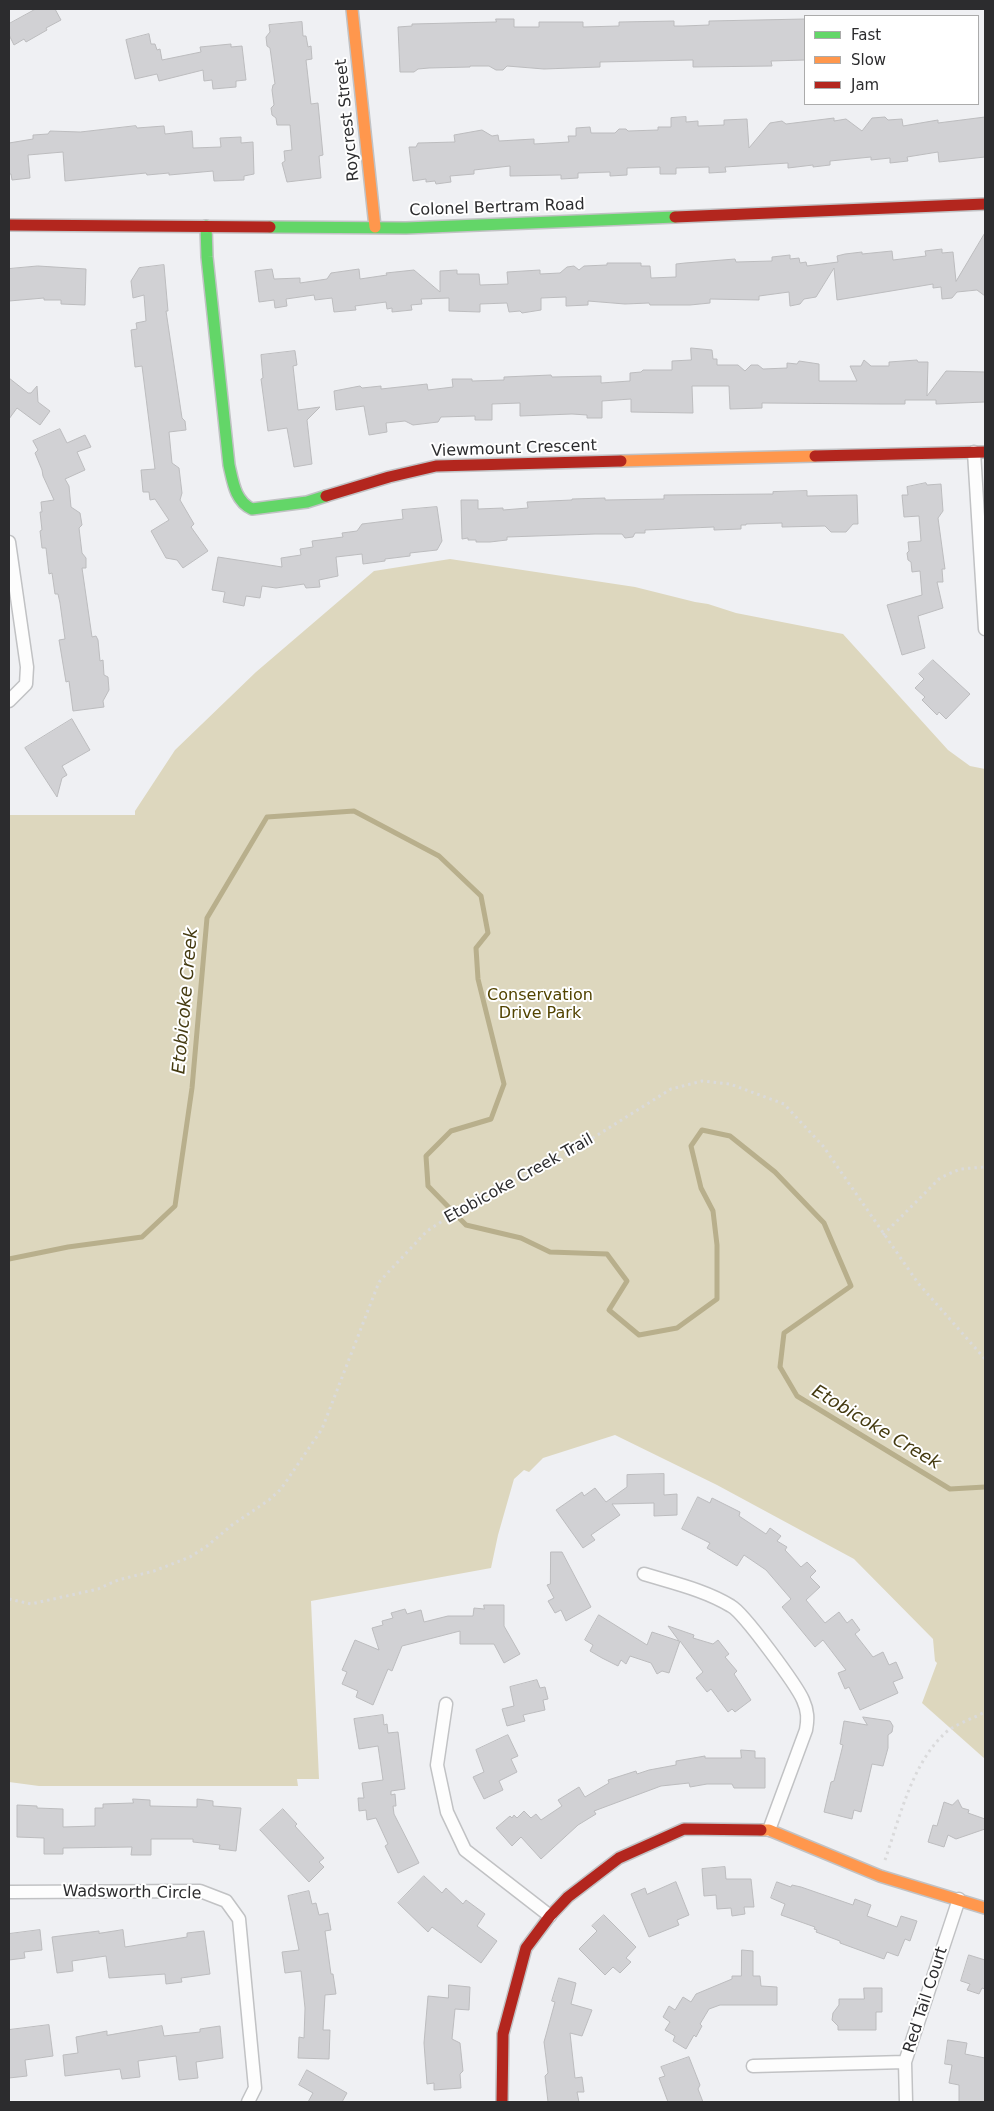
<!DOCTYPE html>
<html>
<head>
<meta charset="utf-8">
<style>
	body { margin:0 }
	#map { position:relative; width:994px; height:2111px; overflow:hidden; background:#eff0f3; font-family:"DejaVu Sans",sans-serif }
	canvas { display:block }
	.frame { position:absolute; inset:0; border:10px solid #2c2c2e; pointer-events:none }
	.legend { position:absolute; left:804px; top:15px; width:175px; height:90px; box-sizing:border-box; background:#fff; border:1px solid #ababab; margin:0; padding:6px 9px; list-style:none; font-size:15px; color:#2c2c2e }
	.legend li { display:flex; align-items:center; gap:10px; height:25px }
	.legend b { width:25px; border:1px solid #ababab }
</style>
</head>
<body>
<div id="map">
<canvas width="994" height="2111"></canvas>
<div class="frame"></div>
<ul class="legend">
<li><b style="height:6px;background:#63d668"></b>Fast</li>
<li><b style="height:6px;background:#ff974d"></b>Slow</li>
<li><b style="height:6px;background:#b3261e"></b>Jam</li>
</ul>
</div>
<script>
const g = document.querySelector('canvas').getContext('2d');
g.lineJoin = 'round';
function fillPath(path, color) { g.fillStyle = color; g.fill(path, 'evenodd'); }
function trace(path, color, width, dash) { g.strokeStyle = color; g.lineWidth = width; g.lineCap = dash ? 'butt' : 'round'; g.setLineDash(dash || []); g.stroke(path); }
function write(font, color, halo, rows, align = 'center') {
  g.font = font + ' "DejaVu Sans",sans-serif'; g.lineWidth = 4; g.setLineDash([]); g.textBaseline = 'middle'; g.strokeStyle = halo; g.fillStyle = color; for (const [text, x, y, turn = 0] of rows) {
    g.save(); g.translate(x, y); g.rotate((+turn || 0) * Math.PI / 180); g.textAlign = isNaN(turn) ? turn : align; if (halo) g.strokeText(text, 0, 0); g.fillText(text, 0, 0); g.restore();
  }
}
fillPath(new Path2D(`
	M450 559 635 587 695 602 708 604 736 613 843 634 948 750 970 766 985 769V1759L922 1703 937 1663 935 1661 933 1639 854 1559 717 1485 615 1435 543 1458 529 1472 524 1470 514 1479 498 1535 491 1568 311 1601 319 1779H297L298 1786H39L9 1782V815H135V811L175 750 256 672 374 571Z`), '#ddd7be');
trace(new Path2D(`
	M9 1259 68 1247 142 1237 175 1206 192 1088 207 918 267 817 354 811 439 856 481 896 488 933 476 948 478 979 504 1084 491 1119 451 1131 426 1156 428 1186 466 1225 521 1238 550 1252 607 1254 627 1281 609 1310 639 1335 677 1328 717 1299V1245L713 1211 701 1188 691 1146 702 1130 730 1136 775 1172 824 1223 851 1286 784 1333 780 1367 797 1396 950 1489 985 1487`), '#b8af8c', 5);
const building = new Path2D(`
	M36 9H55L61 20 46 28 47 30 26 42 24 39 14 45 9 35V24Z
	M496 19H514V27H539V22H583V27L619 26V22L674 21V26H683L709 25V21L805 19V60L771 61 772 66 693 67V60L600 62V67L544 69 507 66 503 70H496L489 66H470V67L429 68 418 69 414 72H400L398 27 412 26V24L496 22Z
	M302 22 303 36H306L308 47 311 46 312 59 306 60 311 104 318 103 323 155 319 156 321 178 287 182 282 163 285 161 284 151 292 150 290 125H277L276 118 272 115 271 108 274 105 272 90 273 85 275 84 270 48 267 46 266 37 270 32 269 25Z
	M149 34 151 44H155L157 50 160 49 162 60 201 52 200 47 231 44V47L242 46 246 80 236 81V87L213 89 212 80 204 81 203 70 159 81 157 74 135 79 126 40Z
	M686 117V122L698 121V126L724 125V120L747 119 749 148 770 123 782 121 786 124 834 118V121L846 119 862 131 872 118 885 117 888 120 902 119 903 126 938 120V123L985 117V157L939 162 938 152 907 157 908 161 890 163V158L871 160V157L830 161V165L813 167V165L788 168V163L725 167 726 172 709 173V167L676 168V174H660V167L627 168V175L610 176V172L578 173V178L561 179V175L510 176V166L474 170V174L450 176 451 182 436 184 435 181 426 182V179L413 181 409 147H416L418 143 455 142 454 135 482 130 492 136 498 135 499 141 534 139V144L569 142 568 136H576V128L590 127 591 133H615L619 129H626L628 131 658 130V127H671V118Z
	M136 126 137 128 164 126 165 134 192 131 193 148 221 147 220 138 241 137V143L253 142 254 174 244 176V180L214 181 213 171 169 175V173L147 175 146 173 65 181 63 152 28 155 30 178 12 180 11 174H9V143L33 139V135L48 134 50 131 80 132Z
	M985 233V296L977 290 957 292 952 298 942 299 941 287 933 288V284L837 300 834 268 816 297 804 299 800 304 790 306 789 292 759 296V300L710 299V303L690 305H650L649 303 625 304 588 301V305L566 306V297L541 298V310L522 313 520 311 509 312 507 303 480 304V312L449 311V298L421 299 422 304 411 305 412 310 392 312V308L387 309 386 302 355 306 356 310 334 312 332 298 315 300 314 295 286 299 287 306 275 308 274 300 259 302 255 271 272 269 274 279 300 278V283L327 279 331 273 359 269 360 279 387 275 386 273 414 270 440 292V271L457 270V274H479L480 285 508 284 507 272 540 270V274L560 273 567 267 574 266 579 270 584 266 607 265V263H641V266H650L651 278 676 277V264L685 263 735 259 736 262 772 261V257L790 255V259L799 258 800 263 806 262 807 266 838 262 837 256 845 254 862 252V254L892 251 893 260 926 256 925 251 942 249V253L953 252 956 281Z
	M164 265 168 311H166L182 418 185 421 186 430 169 432 172 463 179 468 182 493 180 500 194 524 191 527 208 551 183 568 177 560 166 558 151 531 169 520 155 499 150 500 149 492H143L141 470 155 469 142 366 135 367 131 330 137 329 136 323 146 321 144 295 133 298 131 281 139 268Z
	M38 266 86 269 85 305 61 304V300H44V298L9 301V269Z
	M691 348 712 350 713 359H717V365H738L745 371 751 365H758L763 369 787 368V363L797 364 799 361 819 364V381H857L850 366H861L864 360 871 366H889V362L917 360 918 362H928L927 396 946 371 985 372V402L936 404V400H905V404H880L762 403V408L730 409 729 386H692L693 413 631 412V399L602 401V418H587V415L572 414 520 416V403L492 404V420H475V416L441 417 438 422 413 425 405 421 386 423 387 432 369 435 364 406 336 410 334 391 360 386 362 388 381 386V389L427 384 428 390 453 387 452 379H472V381L504 380V377L551 375 552 377 601 376V383L630 381V373L641 372 643 370H672V361L691 360Z
	M295 351 297 365 293 366 298 410 320 407 307 420 312 464 294 467 287 428 268 431 261 379 263 378 261 355Z
	M9 378 28 393H31L37 386 38 402 50 411 40 425 17 408 9 419Z
	M60 429 67 443 85 435 91 447 77 452 85 470 65 479 69 486 71 507 80 513 82 525 79 528 82 553 86 558V568H82L92 637 96 636 98 640 100 661 103 660 104 675 108 677 109 690 103 701 104 707 73 711 69 681 66 682 59 640 65 639 60 603 58 594H55L52 573 49 574 46 548H42L40 531 42 530 40 512H42L41 502 54 500 43 476 42 470 35 453 38 450 33 441Z
	M926 483 927 485 941 484 943 511 938 518 945 569H942L943 582H937L943 608 918 616 925 648 902 655 887 605 922 595 920 571 912 572 911 562 908 560 907 553 909 551 908 542 921 541 919 516 904 517 902 495H908L907 487Z
	M807 491V496L857 495 858 524H853L846 532H831L825 526 782 527V523L746 524V525H741V529L714 530V527L645 530V533H635L633 537 625 538 622 534H595L507 537V540L490 542H476V540H468V538L462 539 461 500H478V509L503 508V510L528 508 527 502 572 500V499L605 498V500L664 499V495L773 494V492Z
	M437 507 442 541 437 550 410 553V556L385 559V561L363 564 362 554 336 557 338 576 319 580 320 587 306 588 304 584 276 588 262 586 260 598 246 596 244 606 223 602 225 592 212 590 218 557 282 567 281 558 301 555 300 549 313 547 312 541 343 537 342 533 357 531 362 524 403 519 402 510Z
	M933 660 970 694 946 719 939 712 937 715 922 700 925 697 915 688 924 679 919 674Z
	M72 719 90 750 62 766 67 775 62 778 57 797 25 748Z
	M664 1474V1495L677 1494V1515L654 1516V1503L612 1504 620 1515 591 1535 595 1540 583 1548 556 1510 582 1492 584 1496 595 1488 606 1502 627 1487V1475Z
	M698 1497 710 1503 712 1498 740 1512 739 1516 766 1534 770 1528 781 1536 777 1541 787 1547 785 1550 801 1567 807 1562 816 1571 810 1577 820 1587 806 1600 825 1623 839 1612 847 1623 852 1619 860 1630 855 1634 873 1657 883 1652 889 1665 896 1662 903 1678 893 1682 898 1693 860 1710 849 1687 845 1689 838 1673 846 1670 823 1640 815 1647 782 1607 791 1599 766 1570 744 1555 737 1566 707 1548 710 1543 682 1529Z
	M551 1552H562L591 1607 566 1621 561 1610 555 1613 548 1601 554 1598 547 1585 550 1584Z
	M484 1605H504V1626L520 1654 504 1663 494 1644H460V1631L402 1646 392 1671 388 1669 373 1705 356 1697 358 1691 342 1684 347 1672 342 1670 355 1640 379 1650 372 1628 383 1625 382 1621 393 1618 391 1613 405 1609 407 1614 421 1610 424 1622 448 1616H473L474 1608 484 1609Z
	M599 1615 647 1645 652 1632 679 1641 668 1626 694 1635 693 1638 713 1644 718 1640 729 1654 725 1657 737 1671 734 1674 751 1700 735 1712 732 1709 728 1712 711 1689 707 1692 696 1678 703 1672 680 1641 669 1673 662 1671 657 1674 651 1663 630 1656 626 1664 621 1660 618 1666 602 1658 590 1651 593 1645 585 1640Z
	M537 1680 540 1688 545 1687 548 1699 543 1700 545 1710 523 1715 525 1721 507 1726 502 1709 514 1706 510 1687Z
	M383 1715 384 1725 387 1724 388 1733 398 1732 405 1789 391 1791V1795L395 1794 396 1806H393L394 1814 419 1863 398 1873 385 1846 388 1844 376 1818 367 1820 366 1810 359 1811 358 1798H364L362 1783 383 1780 378 1746 359 1749 354 1719Z
	M863 1717 890 1721 893 1726 892 1732 888 1735V1748L883 1766 872 1764 861 1812 854 1810 852 1819 824 1812 831 1782 834 1781 843 1745 840 1744 844 1721 867 1725Z
	M508 1735 518 1756 511 1759 517 1772 499 1781 503 1790 484 1799 473 1777 484 1772 476 1750Z
	M741 1750 755 1751V1758H765V1788H734L732 1784H707L690 1787 689 1783 661 1786 594 1811 596 1814 578 1825 541 1859 521 1837 512 1846 496 1828 510 1816 512 1818 514 1815 517 1818 524 1811 531 1818 536 1814 541 1820 562 1806 558 1800 579 1787 585 1797 609 1783 608 1780 636 1771 637 1774 649 1770 676 1765V1761L705 1756V1758H741Z
	M133 1799 150 1800V1806L197 1807V1799L213 1801V1806L241 1808 236 1851 219 1849 220 1845 193 1842V1839H151V1855H131L132 1847 63 1848V1854H44V1838L17 1837V1805L37 1806V1808L63 1809V1827L95 1826V1808H103V1804L133 1803Z
	M958 1800 962 1808 969 1810 968 1813 985 1819V1829L956 1839 948 1835 944 1847 928 1842 933 1825 937 1826 944 1802 952 1805Z
	M283 1809 297 1824 295 1826 324 1858 319 1862 324 1867 309 1882 260 1830Z
	M725 1867 726 1879H751L754 1907H744L745 1914 732 1916 731 1908 717 1909 716 1895 704 1896 702 1869Z
	M424 1876 442 1893 446 1888 463 1904 466 1900 485 1914 477 1926 497 1941 481 1963 432 1927 428 1932 398 1903Z
	M676 1882 689 1915 677 1920 679 1925 649 1937 631 1894 645 1888 647 1894Z
	M777 1882 791 1887 792 1885 801 1887 853 1905 855 1899 871 1905 867 1916 897 1927 901 1916 917 1921 910 1941 905 1939 898 1956 887 1952 884 1959 840 1943V1941L816 1932 817 1930 814 1929 815 1927 781 1915 785 1904 771 1898Z
	M309 1891 312 1904 316 1903 319 1915 328 1913 331 1930 325 1931 331 1974H333L336 1994 325 1995 323 2030H330L329 2059 298 2058 299 2037 304 2038 305 2008 301 1971 285 1973 282 1952 299 1950 288 1896Z
	M604 1915 636 1947 626 1958 631 1962 620 1973 613 1967 605 1975 579 1949 597 1931 592 1926Z
	M40 1930 42 1950 24 1952 25 1958 9 1960V1934Z
	M123 1930 125 1947 187 1937V1933L204 1931 210 1974 181 1978 182 1982 166 1984 165 1974 109 1978 106 1956 72 1961 73 1971 57 1973 52 1937 99 1931V1933Z
	M742 1950 753 1951V1976H760L761 1986 777 1987V2005H720L709 2009 700 2024 702 2026 696 2037 694 2035 686 2049 673 2041 675 2036 665 2030 670 2022 663 2017 669 2006 675 2010 683 1997 691 2002 696 1994 732 1979V1976H741Z
	M969 1955 985 1960V1989L982 1988 979 1994 967 1990 970 1984 961 1981Z
	M559 1978 576 1983 571 2004 592 2010 582 2036 570 2033 575 2078 582 2077 584 2092H577L579 2102H548L545 2076 548 2073 544 2042 555 2002 552 2001Z
	M449 1985 470 1987 469 2010 455 2009 452 2039 460 2043 463 2071 460 2074 461 2088 434 2090V2083L427 2084 424 2043 428 1996 448 1998Z
	M864 1988H882V2012H876V2030H838V2026L832 2020 833 2013 839 2005V1999H864Z
	M49 2025 53 2056 25 2060 27 2076 9 2078V2030Z
	M162 2026 164 2036 200 2032V2029L220 2026 223 2058 196 2062 198 2078 179 2080 176 2056 138 2061 140 2077 122 2079 120 2069 65 2076 63 2055 78 2053 76 2037 107 2031V2035Z
	M948 2040 967 2043 965 2054 985 2058V2102H959V2085L949 2083 952 2065 945 2064Z
	M689 2057 700 2085 698 2089 703 2102H668L659 2078 665 2076 661 2067Z
	M307 2070 347 2093 342 2102H308L313 2093 299 2085Z`);
fillPath(building, '#d1d1d4');
trace(building, '#bcbcbe', 1);
const street = new Path2D(`
	M974 452 985 629
	M9 542 27 667 26 684 9 701
	M644 1574C673 1583 705 1590 731 1606 744 1613 797 1686 803 1700 808 1711 808 1719 806 1730L769 1830
	M446 1704 437 1765 447 1812 465 1850 550 1916
	M9 1892 200 1891 226 1901 239 1919 255 2088 248 2102
	M753 2066 905 2062
	M906 2102 905 2062 959 1899`);
const fast = new Path2D(`
	M206 226 207 257 229 465C233 482 235 501 252 509L307 502 326 496
	M270 227 406 228 675 217`);
const slow = new Path2D(`
	M352 9 375 227
	M621 461 815 456
	M761 1830H769L880 1876 985 1908`);
const jam = new Path2D(`
	M675 217 985 204
	M9 225 270 227
	M815 456 985 452
	M326 496 389 477 436 466 621 461
	M502 2102 503 2034 526 1948 550 1916 568 1897 619 1858 684 1829 761 1830`);
trace(street, '#c1c2c4', 15);
trace(fast, '#c1c2c4', 14);
trace(slow, '#c1c2c4', 14);
trace(jam, '#c1c2c4', 14);
trace(new Path2D(`
	M883 1235 940 1178 960 1169 985 1167
	M9 1599 31 1604 98 1589 118 1580 154 1571 190 1557 207 1546 232 1525 269 1500 281 1489 322 1429 379 1282 427 1231 481 1196 564 1156 671 1089 702 1081 730 1084 784 1104 823 1146 918 1283 985 1359
	M885 1860C900 1817 911 1766 944 1734 953 1725 974 1718 985 1712`), '#dadadb', 3, [2.5, 4]);
trace(street, '#fdfdfd', 12);
trace(fast, '#63d668', 11);
trace(slow, '#ff974d', 11);
trace(jam, '#b3261e', 11);
write('16px', '#2c2c2e', '#fff', [
	["Roycrest Street",348,120,-96],
	["Colonel Bertram Road",497,208,-2],
	["Viewmount Crescent",514,449,-2],
	["Etobicoke Creek Trail",519,1179,-29],
	["Wadsworth Circle",132,1893,1],
	["Red Tail Court",926,2000,-72]
]);
write('16px', '#524300', '#fff', [
	["Conservation",540,996],
	["Drive Park",540,1014]
]);
write('italic 18px', '#453b11', '#fff', [
	["Etobicoke Creek",186,1001,-85],
	["Etobicoke Creek",876,1428,31]
]);
</script>
</body>
</html>
